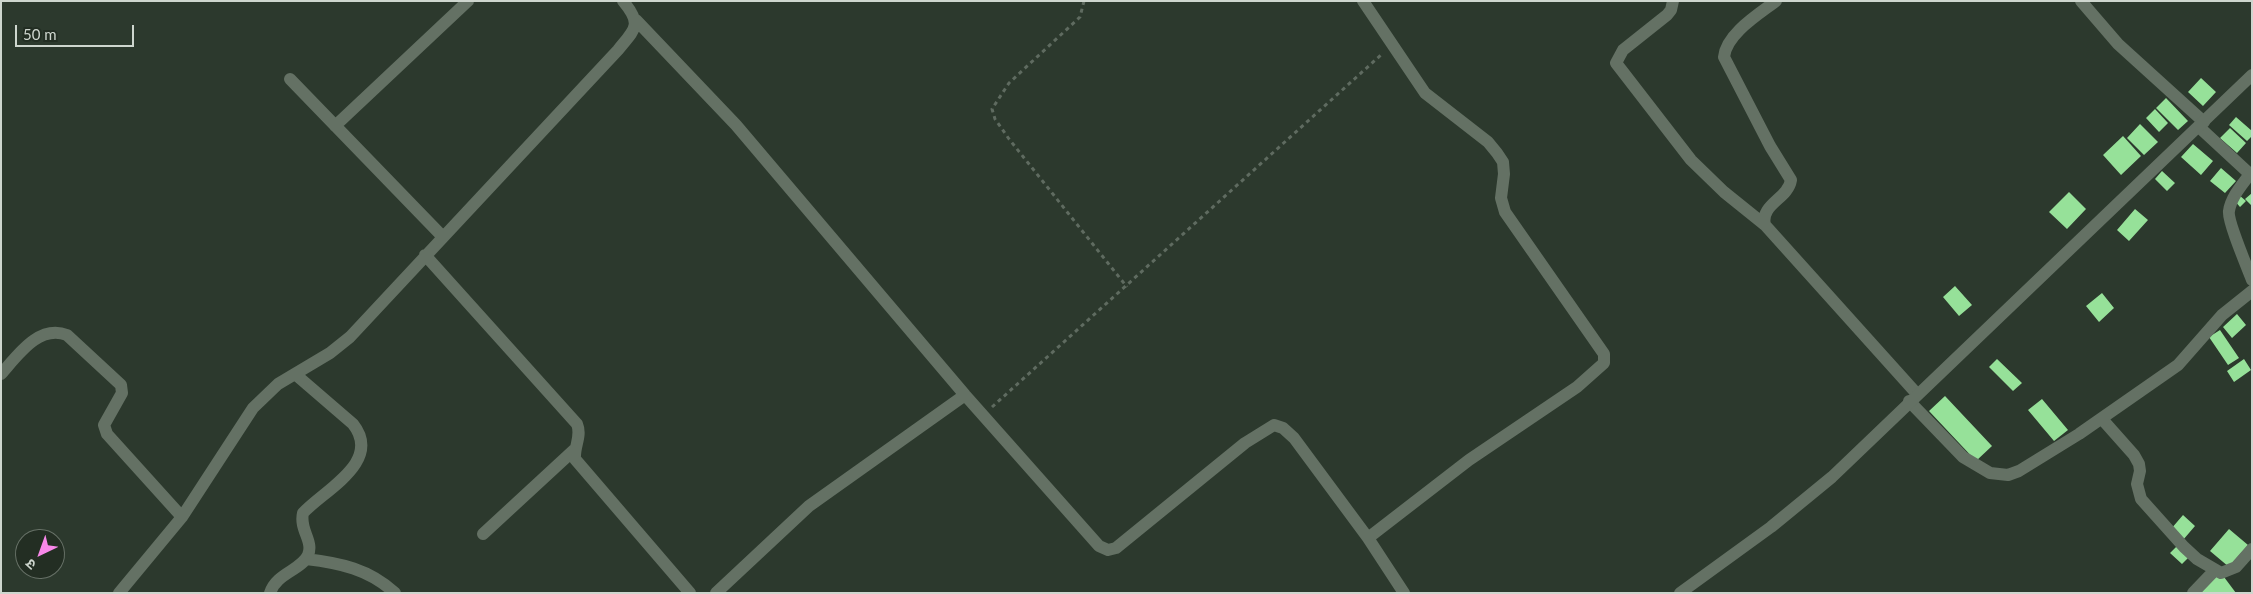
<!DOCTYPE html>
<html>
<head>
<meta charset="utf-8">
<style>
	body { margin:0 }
	#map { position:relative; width:2253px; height:594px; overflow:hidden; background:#2c392d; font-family:Lato,"Noto Sans Devanagari",sans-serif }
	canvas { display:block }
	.frame { position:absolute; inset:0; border:2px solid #ced6ce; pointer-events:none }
	.north { position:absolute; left:15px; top:529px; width:50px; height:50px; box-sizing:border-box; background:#232e23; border:1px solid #677167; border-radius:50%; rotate:222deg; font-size:14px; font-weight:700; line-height:20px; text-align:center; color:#ced6ce }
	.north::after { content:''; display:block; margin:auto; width:18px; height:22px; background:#f888e9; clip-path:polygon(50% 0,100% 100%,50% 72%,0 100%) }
	.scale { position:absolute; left:15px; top:25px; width:119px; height:22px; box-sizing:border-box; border:2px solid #ced6ce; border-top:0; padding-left:6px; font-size:15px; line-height:18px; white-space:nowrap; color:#ced6ce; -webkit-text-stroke:4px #232e23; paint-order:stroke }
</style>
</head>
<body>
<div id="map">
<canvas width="2253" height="594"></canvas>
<div class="frame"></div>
<div class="north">उ</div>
<div class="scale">50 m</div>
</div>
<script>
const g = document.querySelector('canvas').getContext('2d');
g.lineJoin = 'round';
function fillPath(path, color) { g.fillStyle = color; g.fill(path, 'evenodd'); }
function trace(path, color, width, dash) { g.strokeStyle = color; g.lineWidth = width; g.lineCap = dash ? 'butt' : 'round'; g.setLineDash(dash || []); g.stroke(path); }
fillPath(new Path2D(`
	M2201 78 2216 92 2203 106 2188 92Z
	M2166 98 2188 121 2178 130 2156 108Z
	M2155 109 2168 123 2159 132 2146 118Z
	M2236 117 2252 131V136L2247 141 2229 125Z
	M2140 124 2158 142 2144 155 2127 138Z
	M2230 128 2246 143 2237 153 2220 138Z
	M2123 136 2141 156 2121 175 2103 155Z
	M2193 144 2213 161 2201 175 2181 157Z
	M2221 168 2236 181 2225 193 2210 181Z
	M2162 171 2175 183 2167 191 2155 179Z
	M2069 192 2086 209 2067 229 2049 212Z
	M2252 193V206L2245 199Z
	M2239 195 2246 201 2240 207 2234 200Z
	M2135 209 2148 220 2129 241 2117 230Z
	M1955 286 1972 305 1959 316 1943 297Z
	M2102 293 2114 308 2099 322 2086 306Z
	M2237 314 2246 325 2232 338 2223 327Z
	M2220 330 2239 358 2228 365 2209 337Z
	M1997 359 2022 383 2013 391 1989 367Z
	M2244 359 2251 370 2234 382 2227 371Z
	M1945 396 1992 446 1976 461 1929 411Z
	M2042 399 2068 430 2054 441 2028 410Z
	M2183 515 2195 526 2183 540 2171 529Z
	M2229 529 2248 545 2229 567 2210 551Z
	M2179 544 2190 556 2182 564 2170 553Z
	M2221 573 2236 593H2203L2200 589Z`), '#96e199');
trace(new Path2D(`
	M1084 1 1080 17 1009 83 992 109 995 119 1009 139 1127 287
	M992 407 1382 54`), '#5f6b60', 3, [4, 4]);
trace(new Path2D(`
	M1363 1 1425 93 1488 142 1497 153 1503 162 1504 174 1501 198 1505 212 1604 354V363L1577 387 1469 460 1368 538
	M1673 1 1671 10 1667 15 1623 50 1616 63 1691 160 1724 192 1765 225
	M1776 1C1759 14 1726 34 1724 57L1770 146 1791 180C1788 199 1760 204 1765 225L1917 394
	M2081 1 2118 44 2204 122
	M636 20 736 125 965 395 1099 546 1108 550 1116 548 1245 443 1274 425 1283 428 1294 438 1368 538 1404 593
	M290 79 443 237
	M335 126 468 1
	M2199 127 2252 176
	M2250 174C2242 185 2231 197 2229 211 2227 220 2247 267 2252 280
	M425 255 577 424C582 436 574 446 575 459L690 593
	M1 374C18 355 39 324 67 335L121 385 122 393 104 425 107 434 182 517
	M1909 401 1963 457 1990 473 2008 475 2019 471 2079 434 2178 365 2222 315 2252 291
	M2102 419 2134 455 2139 464 2140 471 2137 484 2141 499 2184 547 2197 559 2221 573 2236 567 2252 549
	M483 534 574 450
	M306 559C340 563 369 569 395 593
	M119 593 182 517 253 408 278 384 330 353 350 337 618 50C635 29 643 25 623 1
	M270 593C276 573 302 570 308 555 314 541 299 530 303 513 324 490 383 462 353 424L295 374
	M716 593 809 506 965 395
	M2193 593 2215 570`), '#647164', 12);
trace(new Path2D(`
	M1680 593 1771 527 1832 477 2252 75`), '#647164', 12);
</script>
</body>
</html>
